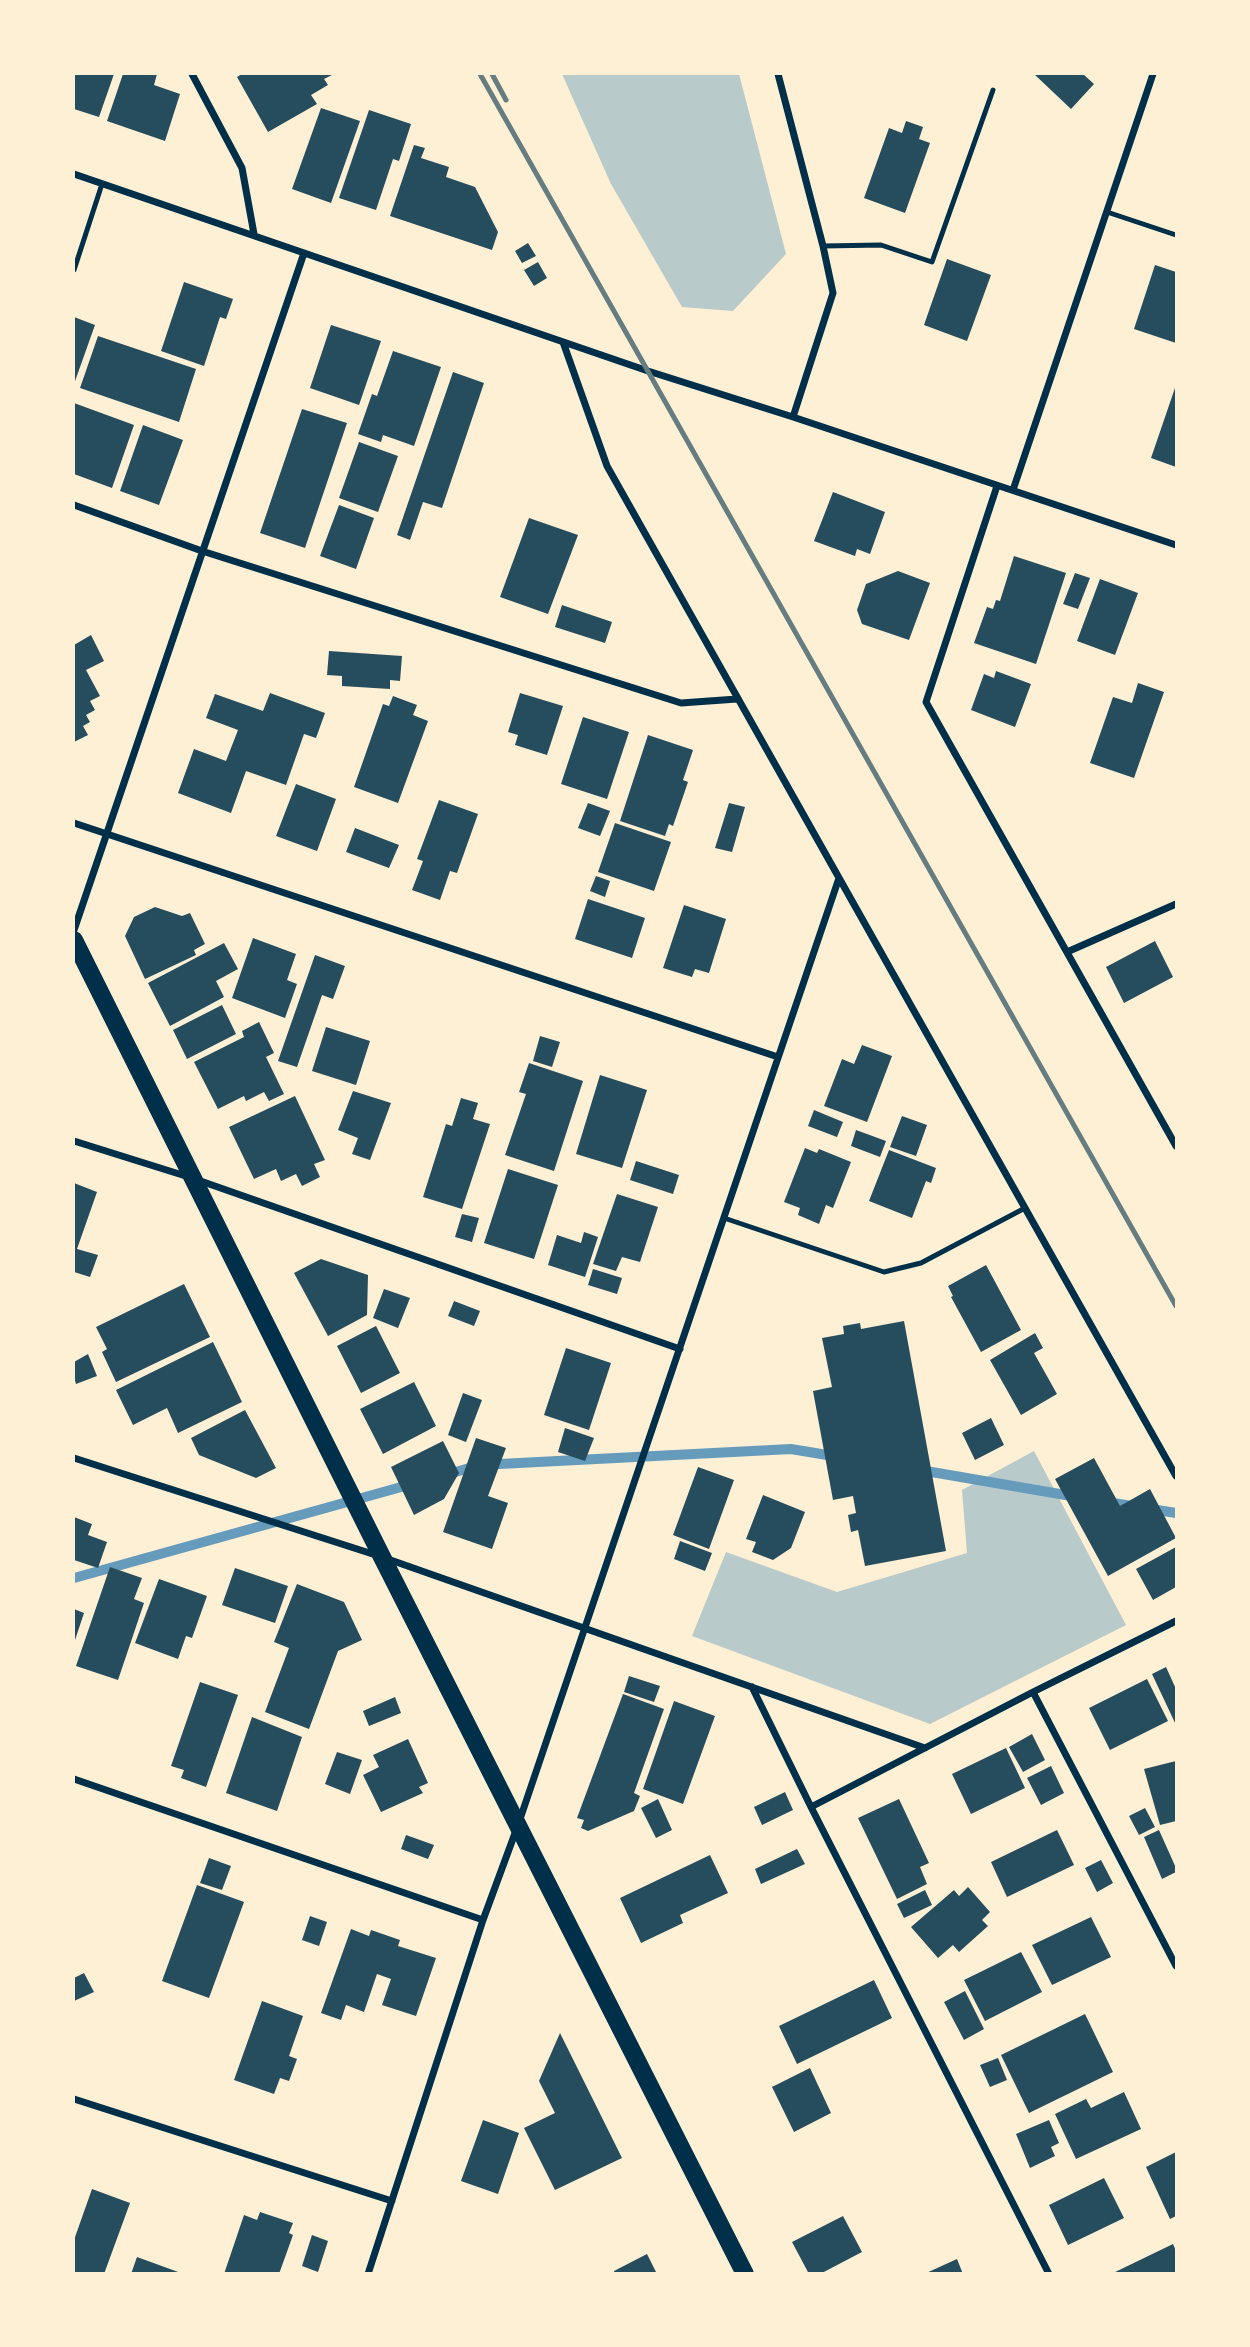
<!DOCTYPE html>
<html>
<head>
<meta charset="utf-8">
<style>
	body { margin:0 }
	#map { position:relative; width:1250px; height:2347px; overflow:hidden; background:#fdf0d5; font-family:Merriweather,serif }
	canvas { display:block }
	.frame { position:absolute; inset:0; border:75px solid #fdf0d5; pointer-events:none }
</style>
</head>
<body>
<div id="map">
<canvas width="1250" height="2347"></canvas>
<div class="frame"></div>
</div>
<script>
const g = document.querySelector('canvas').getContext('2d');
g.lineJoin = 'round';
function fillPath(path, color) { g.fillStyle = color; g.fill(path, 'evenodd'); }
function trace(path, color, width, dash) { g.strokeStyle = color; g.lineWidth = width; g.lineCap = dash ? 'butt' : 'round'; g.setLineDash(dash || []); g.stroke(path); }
fillPath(new Path2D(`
	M562 74H739L786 254 733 311 682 307 611 184Z
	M1034 1451 1126 1625 930 1724 692 1636 726 1552 837 1592 967 1553 962 1490Z`), '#b9caca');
trace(new Path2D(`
	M920 1470 1077 1497
	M445 1475 480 1465 791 1449 839 1457
	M1107 1502 1176 1513
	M74 1578 412 1484`), '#669bbc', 10);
fillPath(new Path2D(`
	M74 74H114L99 117 74 109Z
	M123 74H157L154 85 180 94 165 141 107 121Z
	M242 74H334L324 79 328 85 311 95 317 104 268 132 237 77Z
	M1034 74H1083L1094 84 1071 109Z
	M321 108 360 121 331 203 292 189Z
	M369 110 411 124 399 161 393 159 376 210 339 198Z
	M906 121 923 127 919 139 930 143 905 213 864 198 889 128 902 133Z
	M414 145 425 148 421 158 449 167 446 177 475 187 498 232 492 250 390 216Z
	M528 243 536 256 522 263 515 251Z
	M947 259 991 275 967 341 924 325Z
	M538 262 547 278 534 286 524 270Z
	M1155 265 1176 272V343L1134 329Z
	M184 282 233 299 226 319 220 317 204 366 161 351Z
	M74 317 95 325 74 384Z
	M331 325 381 341 359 405 310 388Z
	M98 336 196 369 179 422 80 388Z
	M393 351 441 367 414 446 383 435 381 442 358 434 372 394 377 396Z
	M453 372 484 383 442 508 423 502 410 540 397 535Z
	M1176 385V467L1151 458Z
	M74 403 134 425 112 488 74 474Z
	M302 409 347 423 305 548 260 533Z
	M143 425 183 440 159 505 120 491Z
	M359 442 398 456 378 512 339 498Z
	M833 492 885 512 870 554 857 549 855 556 814 541Z
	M339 505 374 518 356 569 320 556Z
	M529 518 578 535 548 614 500 597Z
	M1014 556 1066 573 1036 664 974 643 987 607 993 609 996 600 1000 601Z
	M898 571 930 583 909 640 862 624 857 610 866 584Z
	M1075 573 1090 578 1078 609 1063 604Z
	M1100 579 1138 593 1115 655 1077 641Z
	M562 605 612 622 605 643 555 627Z
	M91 635 104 661 86 670 100 696 90 701 95 710 86 715 90 722 83 726 88 735 74 742V645Z
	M329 651 402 656 400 681 390 680V689L342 686V676L327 675Z
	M996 671 1031 684 1015 727 971 710 984 674 994 678Z
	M1138 683 1164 692 1134 778 1090 763 1113 697 1132 703Z
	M270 693 325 713 316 738 304 734 286 785 246 771 231 813 178 793 194 749 226 761 238 730 206 718 215 694 263 711Z
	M520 693 563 706 547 755 515 745 518 735 508 732Z
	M393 696 417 705 413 715 428 721 398 803 354 787 383 704 389 706Z
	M583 717 629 732 607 799 561 784Z
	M648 735 693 750 683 780 688 782 673 826 669 824 665 836 620 821Z
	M296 784 336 799 317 851 276 836Z
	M439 800 478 814 457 873 450 871 440 900 412 890 423 861 417 859Z
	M588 803 610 811 600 836 578 828Z
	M729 803 745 807 732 852 715 848Z
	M615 823 671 842 654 891 598 872Z
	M355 828 399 845 389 868 346 852Z
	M596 876 610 881 605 897 590 891Z
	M588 899 645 918 632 958 575 939Z
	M684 905 726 919 709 973 695 969 692 977 663 968Z
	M155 907 182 916 190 913 205 944 194 950 196 955 145 979 125 936 134 917Z
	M253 938 296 954 287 980 297 984 285 1018 232 998Z
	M1155 941 1173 977 1124 1003 1106 967Z
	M224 943 238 969 216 981 224 997 170 1026 148 983Z
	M315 955 345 966 333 999 322 995 297 1067 278 1061Z
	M222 1005 236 1034 187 1059 173 1030Z
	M259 1022 274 1053 266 1057 284 1094 269 1101 264 1092 246 1101 244 1096 218 1109 194 1062 244 1037 242 1031Z
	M326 1027 370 1041 356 1085 312 1071Z
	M540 1036 560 1042 552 1067 533 1061Z
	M862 1045 892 1056 867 1122 824 1106 842 1059 854 1064Z
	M529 1063 583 1081 554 1171 505 1155 526 1094 519 1092Z
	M600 1075 647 1090 622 1168 576 1154Z
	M353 1091 391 1103 370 1160 352 1154 358 1138 338 1130Z
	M295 1096 325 1160 314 1164 320 1177 302 1186 296 1174 281 1181 276 1169 254 1179 229 1127Z
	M461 1098 478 1103 473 1119 490 1124 462 1209 423 1197 446 1124 452 1126Z
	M814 1110 843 1122 837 1137 808 1126Z
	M902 1116 927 1125 916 1156 890 1147Z
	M856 1130 886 1141 880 1157 851 1146Z
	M805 1148 817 1153 819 1149 851 1162 833 1208 826 1205 819 1224 798 1215 800 1208 784 1202Z
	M889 1150 936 1168 931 1183 926 1181 912 1218 869 1201Z
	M636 1161 679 1175 673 1194 630 1180Z
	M508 1169 558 1185 534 1259 484 1243Z
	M74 1183 97 1192 77 1249 98 1255 90 1277 74 1272Z
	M617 1194 658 1207 640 1262 622 1257 616 1271 593 1264Z
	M462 1214 479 1218 472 1242 455 1237Z
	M584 1232 598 1237 585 1277 548 1265 557 1235 581 1243Z
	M321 1259 368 1275 367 1315 328 1336 294 1273Z
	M986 1265 1021 1330 981 1352 951 1297 953 1296 948 1286Z
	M593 1269 622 1278 617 1294 588 1285Z
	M184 1284 210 1337 116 1382 102 1352 107 1349 96 1327Z
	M384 1289 410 1298 398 1328 373 1318Z
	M454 1301 480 1311 474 1326 448 1316Z
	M904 1321 946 1551 865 1566 858 1530 851 1532 848 1515 856 1513 853 1496 833 1500 813 1391 832 1387 822 1338 844 1334 843 1326 860 1323 861 1329Z
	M376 1326 400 1373 361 1393 337 1346Z
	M1035 1333 1043 1348 1034 1353 1057 1394 1021 1415 990 1360Z
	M213 1342 242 1402 178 1433 167 1408 133 1425 116 1390Z
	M566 1348 611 1363 589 1430 544 1415Z
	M88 1354 97 1376 76 1384 74 1377V1362Z
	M414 1382 436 1426 383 1454 360 1409Z
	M463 1393 482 1400 466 1442 448 1435Z
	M245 1410 276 1468 256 1478 199 1455 191 1438Z
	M991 1418 1004 1445 975 1460 962 1433Z
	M565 1428 594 1438 585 1461 558 1452Z
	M476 1438 506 1448 488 1496 508 1503 492 1549 443 1532Z
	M443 1441 459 1473 444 1499 414 1515 391 1467Z
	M1094 1458 1120 1506 1150 1489 1176 1538 1108 1576 1055 1479Z
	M698 1467 734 1480 709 1549 673 1535Z
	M763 1495 805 1512 791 1548 773 1560 752 1552 756 1542 746 1539Z
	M74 1517 92 1524 88 1535 107 1542 98 1568 74 1560Z
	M680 1541 712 1553 705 1571 674 1559Z
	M1176 1547V1587L1153 1600 1136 1569Z
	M110 1567 142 1578 134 1599 144 1603 118 1680 76 1666Z
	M235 1568 288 1586 275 1623 222 1605Z
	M159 1579 207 1596 192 1638 186 1636 178 1659 135 1643Z
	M297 1584 344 1602 362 1640 338 1651 309 1729 265 1712 289 1648 274 1642Z
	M74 1609 84 1613 74 1643Z
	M1166 1667 1176 1689V1725L1152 1674Z
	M629 1676 660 1686 654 1702 624 1692Z
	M1147 1679 1168 1721 1110 1750 1089 1708Z
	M200 1682 238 1695 206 1787 181 1778 184 1770 171 1766Z
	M623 1694 664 1709 634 1793 640 1796 634 1811 588 1831 581 1828 584 1820 577 1818Z
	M395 1697 401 1713 369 1726 363 1711Z
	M674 1701 715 1716 683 1804 643 1789Z
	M252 1717 302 1737 277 1811 226 1793Z
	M1032 1734 1045 1760 1023 1772 1009 1747Z
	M408 1739 428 1783 419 1787 423 1793 381 1812 363 1775 379 1767 373 1755Z
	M1006 1748 1025 1788 971 1814 952 1774Z
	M337 1752 362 1760 350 1794 325 1784Z
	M1176 1761V1821L1160 1825 1144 1769Z
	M1051 1766 1064 1793 1041 1805 1027 1778Z
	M785 1792 793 1810 762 1825 754 1807Z
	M658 1799 672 1830 656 1838 641 1808Z
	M899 1799 929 1863 920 1867 927 1884 897 1899 858 1818Z
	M1145 1808 1155 1827 1139 1835 1129 1816Z
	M1057 1830 1074 1865 1007 1897 991 1862Z
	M1159 1830 1176 1868V1872L1162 1879 1144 1837Z
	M406 1835 434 1845 428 1859 401 1849Z
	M797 1849 805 1864 761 1884 755 1869Z
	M710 1855 728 1893 680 1915 683 1923 641 1943 620 1898Z
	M209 1858 231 1866 222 1890 200 1883Z
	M1101 1860 1113 1883 1097 1892 1085 1868Z
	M197 1885 244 1902 209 1998 162 1981Z
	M968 1887 990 1912 982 1920 988 1926 959 1952 953 1945 938 1958 911 1927 954 1890 959 1896Z
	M925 1890 932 1905 904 1918 897 1904Z
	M310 1916 327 1922 319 1946 302 1940Z
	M1091 1917 1111 1957 1052 1985 1032 1945Z
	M351 1929 369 1936 371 1930 400 1940 398 1946 436 1958 416 2016 382 2005 391 1979 377 1974 364 2012 346 2005 341 2020 321 2013Z
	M1021 1952 1042 1992 985 2021 964 1980Z
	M84 1973 94 1992 74 2001V1978Z
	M874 1980 892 2018 797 2064 779 2026Z
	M965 1991 984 2029 964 2040 944 2002Z
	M262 2001 303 2016 289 2056 297 2059 289 2081 280 2078 274 2094 234 2080Z
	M1085 2014 1113 2072 1029 2113 1001 2055Z
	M560 2033 622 2158 555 2190 524 2128 555 2113 539 2081Z
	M998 2058 1007 2080 990 2087 980 2065Z
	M810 2068 831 2113 794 2132 772 2087Z
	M1124 2092 1141 2129 1076 2159 1055 2114 1086 2099 1091 2108Z
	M483 2120 519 2133 498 2194 461 2181Z
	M1049 2120 1059 2143 1051 2147 1055 2156 1030 2168 1016 2134Z
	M1176 2152V2216L1170 2219 1146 2167Z
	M1104 2178 1124 2218 1068 2245 1049 2205Z
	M92 2189 130 2203 104 2274H74V2240Z
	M260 2212 293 2223 289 2233 293 2235 279 2274H224L244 2215 257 2220Z
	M843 2216 862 2252 820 2274H809L792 2242Z
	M312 2235 328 2241 318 2272 302 2266Z
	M1173 2244 1176 2251V2274H1111Z
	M647 2254 657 2274H615L614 2271Z
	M137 2257 181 2273V2274H131Z
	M957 2259 963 2274H924Z`), '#264d5e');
trace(new Path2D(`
	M1107 212 1176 235
	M823 246 881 245 932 262 993 90
	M74 270 102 184
	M724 1218 884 1272 921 1263 1025 1208`), '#003049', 5);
trace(new Path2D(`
	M192 74 242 168 254 234
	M778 74 823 246 833 293 793 417
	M74 174 648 371 793 417 1176 545
	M563 342 607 466 1176 1476
	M997 486 926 702 1176 1146
	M1013 490 1153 74
	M74 505 202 551 681 703 737 699
	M74 823 778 1057
	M74 930 304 253
	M1067 952 1176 904
	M74 1141 192 1178 680 1349
	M74 1458 382 1557 925 1748
	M752 1687 811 1807 1049 2274
	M1033 1692 1176 1966
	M74 1779 483 1920
	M811 1807 1033 1692 1176 1621
	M74 2099 392 2201
	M368 2274 483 1920 518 1825 839 878`), '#003049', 7);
trace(new Path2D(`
	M74 940 382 1557 745 2274`), '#003049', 18);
trace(new Path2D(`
	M480 74 1176 1306
	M492 74 506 100`), '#657d81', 5);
</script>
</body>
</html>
